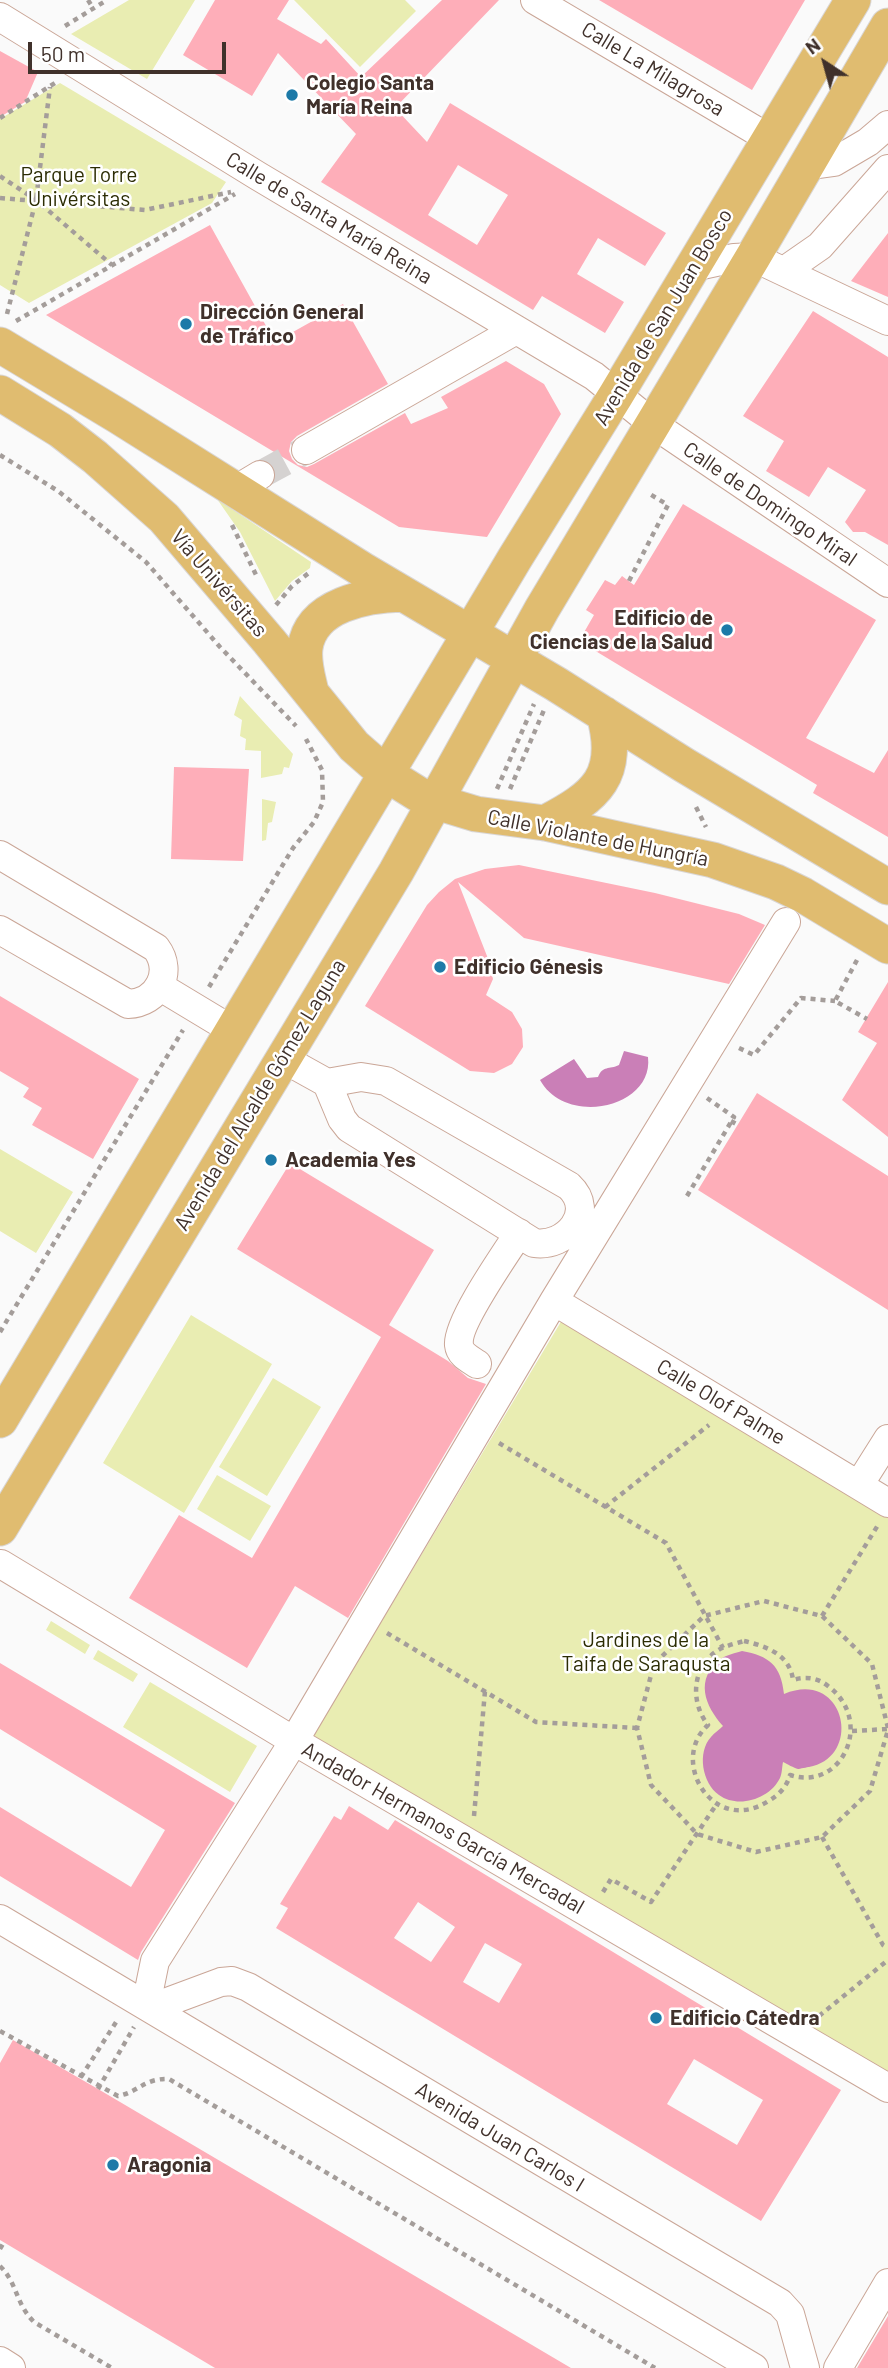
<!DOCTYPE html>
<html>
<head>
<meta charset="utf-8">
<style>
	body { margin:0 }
	#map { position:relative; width:888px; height:2368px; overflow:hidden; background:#fafafa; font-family:Barlow,sans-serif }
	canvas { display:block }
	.north { position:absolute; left:790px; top:28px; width:70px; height:70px; -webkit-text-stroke:5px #fff; paint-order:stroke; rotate:324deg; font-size:19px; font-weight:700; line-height:28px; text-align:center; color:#40312b }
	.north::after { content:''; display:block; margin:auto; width:24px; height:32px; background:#40312b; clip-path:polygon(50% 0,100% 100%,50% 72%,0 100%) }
	.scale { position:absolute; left:28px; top:42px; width:198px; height:32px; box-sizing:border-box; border:4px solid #40312b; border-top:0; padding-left:9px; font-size:21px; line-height:24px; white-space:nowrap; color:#40312b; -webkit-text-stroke:5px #fff; paint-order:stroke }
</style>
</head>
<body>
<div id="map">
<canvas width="888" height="2368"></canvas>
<div class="north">N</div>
<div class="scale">50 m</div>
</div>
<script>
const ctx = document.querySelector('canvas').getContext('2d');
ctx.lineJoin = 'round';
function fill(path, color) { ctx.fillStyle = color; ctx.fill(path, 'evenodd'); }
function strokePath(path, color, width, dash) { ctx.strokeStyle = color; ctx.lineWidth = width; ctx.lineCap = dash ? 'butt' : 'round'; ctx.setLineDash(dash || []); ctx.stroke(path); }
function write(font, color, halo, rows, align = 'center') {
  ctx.font = font + ' Barlow,sans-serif'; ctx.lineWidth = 5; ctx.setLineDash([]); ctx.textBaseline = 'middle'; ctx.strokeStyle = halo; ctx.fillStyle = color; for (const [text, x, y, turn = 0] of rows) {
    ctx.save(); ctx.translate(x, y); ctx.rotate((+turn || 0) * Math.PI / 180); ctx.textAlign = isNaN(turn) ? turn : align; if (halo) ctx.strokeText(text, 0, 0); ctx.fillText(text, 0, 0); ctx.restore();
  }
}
fill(new Path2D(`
	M129 0H195L147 79 71 34Z
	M294 0H405L416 11 360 67Z
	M60 83 226 182 212 203 29 303 0 285V119Z
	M217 499 311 562 310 568 292 581 275 601 240 532Z
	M240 696 293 754 289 768 284 767 282 774 261 778V751L245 750 246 739 240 736 242 720 234 715Z
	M262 799 276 802 272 822 268 823 266 840 262 841Z
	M0 1149 73 1192 36 1253 0 1231Z
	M191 1315 272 1364 184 1513 103 1463Z
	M562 1320 888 1514V2078L313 1736Z
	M273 1378 321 1407 267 1496 219 1467Z
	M217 1475 271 1506 250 1541 197 1509Z
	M51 1621 90 1645 85 1654 46 1630Z
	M98 1650 138 1674 133 1682 93 1659Z
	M150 1682 257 1746 230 1792 123 1727Z`), '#e9edb2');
fill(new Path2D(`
	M624 1051 648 1057C654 1108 566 1127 540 1080L574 1059 587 1078 598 1077C603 1065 609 1070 619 1065Z
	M742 1651C769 1656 781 1665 784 1694 845 1668 864 1757 809 1767 808 1767 799 1769 798 1769 794 1768 787 1764 783 1762 782 1767 782 1774 780 1778 770 1799 738 1809 719 1795 702 1783 697 1752 711 1737 714 1733 720 1729 723 1726 705 1706 694 1679 721 1659 726 1655 736 1653 742 1651Z`), '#ca7fb7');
fill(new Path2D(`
	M215 0H289L277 19 321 44 326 39 361 77 442 0H499L395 108 427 142 450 103 666 233 645 266 598 238 577 274 624 302 605 333 542 296 533 310 321 182 356 134 278 53 252 96 183 55ZM458 165 508 195 477 245 428 215Z
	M599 0H805L752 90Z
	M0 51 38 72 25 102 0 117Z
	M210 225 275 342 343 304 388 384 297 436 291 442 289 451 292 459 298 465 307 467 314 464 405 413 411 424 448 408 441 397 506 361 544 384 561 414 487 537 399 527 46 315Z
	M888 233V297L851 281Z
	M813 311 888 357V545L865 532H853L845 522 866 490 828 467 809 497 766 471 784 441 743 416Z
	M683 504 876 620 806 738 874 773 888 750V837L813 793 817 785 579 641 594 615 586 610 605 580 615 585 622 576 634 585Z
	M174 767 249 769 243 861 171 859Z
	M519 865 655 893 739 914 765 925 729 984 524 938 458 882 487 956 493 979 486 995 512 1012 522 1029 523 1047 512 1064 494 1073 470 1071 365 1006 427 905 439 892 455 879 485 869Z
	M888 982V1137L842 1100 877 1043 858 1032Z
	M0 996 139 1079 93 1159 32 1125 42 1108 23 1097 29 1088 0 1071Z
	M757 1093 888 1176V1310L698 1190Z
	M290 1163 434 1250 389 1325 448 1361 468 1378 486 1384 348 1618 295 1586 247 1668 129 1598 179 1515 252 1558 381 1337 237 1249Z
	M0 1663 235 1803 141 1952 138 1960 0 1876V1807L131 1887 165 1830 0 1729Z
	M349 1806 388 1830 395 1820 841 2090 761 2221 276 1928 288 1908 280 1904 334 1816 341 1820ZM418 1902 455 1927 431 1962 394 1938ZM485 1943 522 1964 499 2003 463 1982ZM694 2059 763 2100 737 2145 667 2104Z
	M13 2040 98 2089 571 2368H215L0 2240V2063Z
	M888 2316V2368H857Z`), '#feaeb9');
strokePath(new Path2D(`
	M260 475 306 450`), '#d5d2d1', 28, [28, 14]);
const minor = new Path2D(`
	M535 0 770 139
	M0 17 258 176 594 376 653 424 888 583
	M805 166 834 162 868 142 888 125
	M693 267 734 258 753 257 888 321
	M784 271 820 246 888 169
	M306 450 516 330
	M235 490 260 475
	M0 855 156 948C174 972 158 1003 128 1004L0 930
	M159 986 232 1030
	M282 1058 327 1083 342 1119 349 1128 534 1243C566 1248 597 1212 569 1186L386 1081 361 1077 327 1083
	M554 1301 888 1503
	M477 1364C470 1359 460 1355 459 1345 456 1324 506 1253 519 1233
	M859 1485 888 1439
	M1 1564 294 1741 888 2088
	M0 1919 754 2368
	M146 2005 155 1961 294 1741 554 1301 786 922
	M151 2008 221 1982 232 1981 248 1987 780 2303 790 2314 805 2368
	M0 2361 11 2368
	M838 2368 888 2283`);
const major = new Path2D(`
	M0 345 118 416 363 570 556 684 684 765 888 887
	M0 393 60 430 95 457 164 518 269 641 354 746 386 774 418 794 433 801 476 814 545 823 713 860 776 882 803 895 888 946
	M311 692C308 678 303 663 305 648 311 604 367 595 403 594
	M545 823C597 796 621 776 604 714
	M0 1420 515 558 616 395 853 0
	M0 1528 396 872 542 609 753 257 888 26`);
strokePath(minor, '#caa697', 30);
strokePath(major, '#d9d6d5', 37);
strokePath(new Path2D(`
	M88 0 93 8
	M65 26 107 0
	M0 118 58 81
	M0 176 36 200 112 265
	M0 198 145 210 231 192
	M7 314 36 200 50 87
	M16 321 235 194
	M0 455 58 491 146 562 220 647 296 726
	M232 525 257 577
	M629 581 668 505 648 493
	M276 605 292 586 310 572
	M497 789 534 704
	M510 789 544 710
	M696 807 706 827
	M857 960 835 1001 867 1019
	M209 987 293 848 314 822 323 802 322 770 306 739
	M739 1048 754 1055 801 998 835 1001
	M731 1121 738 1125
	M687 1196 734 1117 707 1098
	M0 1332 183 1030
	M499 1443 666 1543 723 1648
	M605 1507 709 1425
	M822 1616 878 1525
	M387 1633 536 1722 637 1728
	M744 1641C765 1646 790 1654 793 1680 806 1676 818 1678 828 1686 875 1721 842 1792 790 1775 787 1786 780 1794 770 1800 714 1838 668 1761 708 1725 689 1701 692 1663 722 1648 729 1645 737 1643 744 1641Z
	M888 1728 872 1664 822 1616 764 1601 704 1616 654 1664 637 1728 651 1785 685 1821 697 1834 756 1852 822 1837 870 1791 888 1730
	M852 1731 888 1729
	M474 1816 485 1691
	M822 1837 883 1945 888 1948
	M603 1892 611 1879 651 1902 716 1805
	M819 2016 888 1960
	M0 2031 118 2096C139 2092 144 2078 169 2079L655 2368
	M81 2077 118 2019
	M98 2089 134 2027
	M0 2249 4 2242
	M0 2266C18 2284 15 2303 34 2322L112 2368`), '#a49d9a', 4.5, [5, 5]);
strokePath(minor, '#fff', 28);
strokePath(major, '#e0bc70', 35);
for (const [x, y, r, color] of [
	[292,95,7,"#1d7aa8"],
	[186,324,7,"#1d7aa8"],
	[727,630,7,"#1d7aa8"],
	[440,967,7,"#1d7aa8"],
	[271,1160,7,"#1d7aa8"],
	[656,2018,7,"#1d7aa8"],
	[113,2165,7,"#1d7aa8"]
]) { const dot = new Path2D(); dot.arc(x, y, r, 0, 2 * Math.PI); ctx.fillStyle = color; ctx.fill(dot); strokePath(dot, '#fff', 2.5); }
write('21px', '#40312b', '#fff', [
	["Calle La Milagrosa",653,69,31],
	["Calle de Santa María Reina",329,218,31],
	["Avenida de San Juan Bosco",663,317,-59],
	["Calle de Domingo Miral",770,504,34],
	["Vía Univérsitas",219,583,49],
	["Calle Violante de Hungría",598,838,11],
	["Avenida del Alcalde Gómez Laguna",260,1095,-59],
	["Calle Olof Palme",721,1402,31],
	["Andador Hermanos García Mercadal",443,1828,30],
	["Avenida Juan Carlos I",500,2137,31]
]);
write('bold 21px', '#40312b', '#fff', [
	["Colegio Santa",306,83],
	["María Reina",306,107],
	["Dirección General",200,312],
	["de Tráfico",200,336],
	["Edificio de",713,618,"right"],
	["Ciencias de la Salud",713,642,"right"],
	["Edificio Génesis",454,967],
	["Academia Yes",285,1160],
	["Edificio Cátedra",670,2018],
	["Aragonia",127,2165]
], 'left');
write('21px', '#2c2d04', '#fff', [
	["Parque Torre",79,175],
	["Univérsitas",79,199],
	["Jardines de la",646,1640],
	["Taifa de Saraqusta",646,1664]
]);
</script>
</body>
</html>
